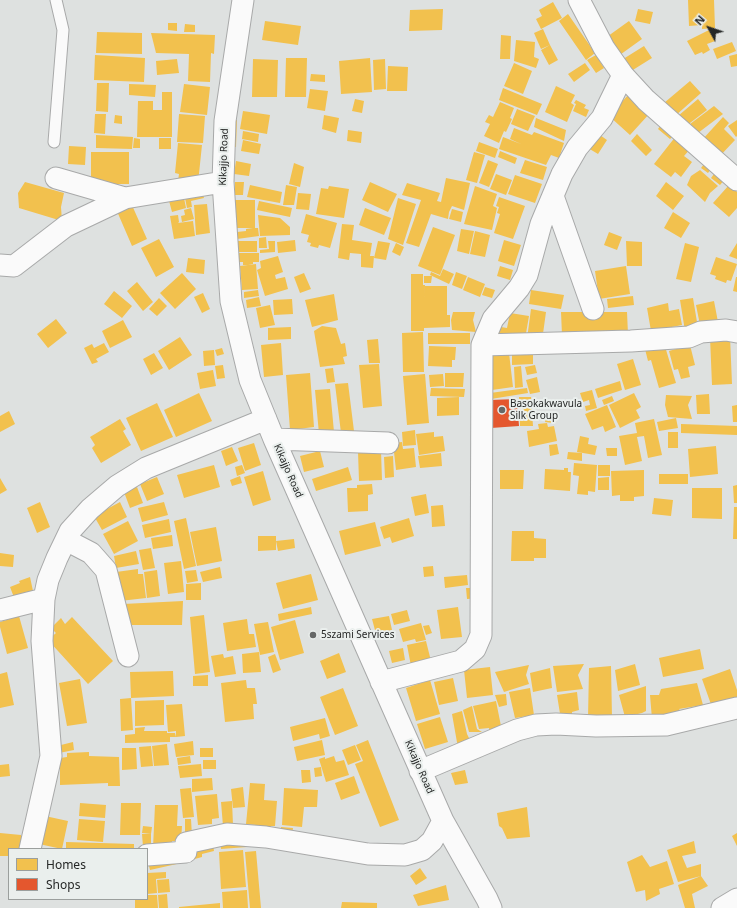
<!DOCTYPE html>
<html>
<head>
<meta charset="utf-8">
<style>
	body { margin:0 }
	#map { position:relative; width:737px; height:908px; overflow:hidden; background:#dee1e0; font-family:"Noto Sans",sans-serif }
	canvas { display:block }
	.legend { position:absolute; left:8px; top:848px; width:140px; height:52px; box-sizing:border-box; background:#eaefed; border:1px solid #9b9f9d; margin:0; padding:5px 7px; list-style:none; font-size:12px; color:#252726 }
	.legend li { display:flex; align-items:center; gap:8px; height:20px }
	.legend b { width:20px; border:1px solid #9b9f9d }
	.north { position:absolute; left:689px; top:8px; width:40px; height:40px; -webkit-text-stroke:3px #eaefed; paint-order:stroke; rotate:310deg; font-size:11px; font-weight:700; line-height:16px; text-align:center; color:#252726 }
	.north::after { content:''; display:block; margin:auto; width:14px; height:18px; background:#252726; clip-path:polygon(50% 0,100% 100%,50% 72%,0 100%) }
</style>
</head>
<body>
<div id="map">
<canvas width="737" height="908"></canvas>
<ul class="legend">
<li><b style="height:11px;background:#f2c14e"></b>Homes</li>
<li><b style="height:11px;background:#e4572e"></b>Shops</li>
</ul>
<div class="north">N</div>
</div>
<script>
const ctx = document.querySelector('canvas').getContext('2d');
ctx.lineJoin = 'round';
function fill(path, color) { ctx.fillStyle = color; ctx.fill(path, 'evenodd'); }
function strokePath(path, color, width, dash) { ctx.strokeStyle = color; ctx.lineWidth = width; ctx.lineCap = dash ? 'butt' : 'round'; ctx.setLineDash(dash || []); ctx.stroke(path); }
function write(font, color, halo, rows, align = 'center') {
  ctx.font = font + ' "Noto Sans",sans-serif'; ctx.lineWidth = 4; ctx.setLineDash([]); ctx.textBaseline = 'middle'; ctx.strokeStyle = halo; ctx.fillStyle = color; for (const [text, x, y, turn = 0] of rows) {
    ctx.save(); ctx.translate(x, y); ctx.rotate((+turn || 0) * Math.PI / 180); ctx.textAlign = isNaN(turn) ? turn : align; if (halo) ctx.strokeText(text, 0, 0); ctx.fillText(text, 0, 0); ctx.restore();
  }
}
fill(new Path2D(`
	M688 0H714L715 28 702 29V25L689 26Z
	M553 2 562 18 541 29 536 19 542 16 539 10Z
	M443 9 442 30 409 31 410 10Z
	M638 9 653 12 650 24 635 21Z
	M568 14 595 53 586 60 559 21Z
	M265 21 301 26 298 45 262 40Z
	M629 21 642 39 617 57 604 39Z
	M168 23H177V31L168 30Z
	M185 24 195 25V32H184Z
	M543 29 550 45 541 49 534 33Z
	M709 30 715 41 707 44 710 50 703 54 702 52 695 55 687 41Z
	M97 32 142 33V54L96 53Z
	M151 33 215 35 214 54 211 53 210 82 188 81 189 54 156 53Z
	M501 35 511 36 510 59H500Z
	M516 40 535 42 534 57 539 59 536 68 514 61Z
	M732 42 736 51 717 59 713 49Z
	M550 45 558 60 549 65 541 50Z
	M644 46 652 58 628 73 620 61Z
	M737 54V66L731 67 729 56Z
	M95 55 145 58 144 82 94 80Z
	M596 55 604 68 596 73 587 60Z
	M286 58H307L306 97H285Z
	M370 58 372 92 341 94 339 61Z
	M177 59 179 73 157 75 156 61Z
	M253 59 278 60 277 97H252Z
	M385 59 386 89 374 90 373 60Z
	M514 63 532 71 523 94 504 86Z
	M585 63 590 70 574 82 568 74Z
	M388 66 408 67 407 91H387Z
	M311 74 325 75V82L310 81Z
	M690 81 701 93 675 116 664 103Z
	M97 83H109L108 112 96 111Z
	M129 84 156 85 155 97 129 95Z
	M184 84 210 87 207 115 180 112Z
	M556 86 575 95 571 103 574 105 567 122 545 112Z
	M503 88 542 104 537 115 499 100Z
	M310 89 328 91 325 111 307 108Z
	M162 92H172V137H137L138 101H153V110H162Z
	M629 94 650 113 630 135 609 116Z
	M355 99 364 101 362 113 352 111Z
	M698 99 707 110 686 126 678 116Z
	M576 100 586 105 584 108 589 110 586 117 573 111 576 104 574 103Z
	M500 102 514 108 510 118 512 119 506 132 504 131 499 143 484 136 490 124 485 122 489 115 493 117Z
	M714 106 723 114 698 133 690 124Z
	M517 109 535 116 528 131 511 124Z
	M243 111 270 115 267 134 240 129Z
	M95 114H106L105 134 94 133Z
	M179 114 205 116 203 143 177 142Z
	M115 115 122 116V124L114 123Z
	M324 115 339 118 336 133 322 129Z
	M723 117 729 123 724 129 735 140 719 157 702 140Z
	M536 118 566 130 564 141 534 127Z
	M229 120H237L236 147H228Z
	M737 120V136L736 137 728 126Z
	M663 122 676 133 670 139 658 129Z
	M514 128 532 135 534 132 564 143 559 158 551 155 546 165 499 149 503 137 521 144 510 139Z
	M348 130 362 132 361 143 347 141Z
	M243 131 259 134 258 142 242 139Z
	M597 133 607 140 598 154 588 148Z
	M637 134 652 150 646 156 631 141Z
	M96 135 133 137 132 149 96 148Z
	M676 136 691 148 684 156 692 162 681 177 675 172 671 177 654 164Z
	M134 138 140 139V148H133Z
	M159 138H171V149H159Z
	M243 140 261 144 259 154 241 151Z
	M479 142 498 149 495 158 476 151Z
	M178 143 202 145 198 183 178 181 179 174 175 173Z
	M69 146 86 147 85 165 68 164Z
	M500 151 517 158 515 164 498 157Z
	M91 152H129V184H91Z
	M474 152 485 155 477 183 466 180Z
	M488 160 498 164 489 187 479 183Z
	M525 160 547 167 543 180 520 173Z
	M707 160 714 165 708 173 701 168Z
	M236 161 251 164 249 176 234 174Z
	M294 163 304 167 300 187 289 184Z
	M700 170 718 186 710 193 705 202 687 185 691 176Z
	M717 170 726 178 720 185 711 178Z
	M496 174 512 180 506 195 490 189Z
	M515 175 542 184 535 203 508 194Z
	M446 178 470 183 464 210 452 206 449 212 448 219 431 214 419 247 406 243 421 200 402 195 407 183 440 193 437 201 441 202Z
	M25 182 64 193 61 207 62 221 19 208 18 193Z
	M235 182H244L243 195H235Z
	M370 182 397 194 388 212 362 200Z
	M666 182 684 196 673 210 656 196Z
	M250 185 282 192 280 203 247 197Z
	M286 185 297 187 294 205H283Z
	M729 185 737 192V208L729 217 713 203Z
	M329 186 349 189 344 218 316 214 321 188 328 189Z
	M475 186 497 194 493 206 497 208 492 230 464 224Z
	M201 188 204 198 191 201 192 207 187 208 184 193Z
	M183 193 186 208 172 212 168 197Z
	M298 193 311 194 309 210 296 209Z
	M499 197 525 206 513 239 494 233 500 214 497 213 499 207 496 206Z
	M398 198 416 204 403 245 388 239Z
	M234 200H255V228H258L259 236 237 239V232L246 231V229L253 228H234Z
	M259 201 292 208 290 217 257 210Z
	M131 203 147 239 132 246 116 209Z
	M207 204 210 233 196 235 194 205Z
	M191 208 194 219 182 222 181 216 185 215 184 210Z
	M365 208 391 218 384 235 359 225Z
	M452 209 463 212 461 222 449 219Z
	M673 212 690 223 681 238 664 228Z
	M306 214 337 223 330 248 319 245 318 248 310 246 311 243 307 242 309 235 301 233Z
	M178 215 179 222 178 223 193 221 195 236 174 239 170 216Z
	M258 215 280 218 290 227V235L260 236Z
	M342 224 354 225 352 240 372 243 370 256H374L373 268 361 267V254L350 253 349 260 338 258Z
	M433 227 455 235 440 275 418 266Z
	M461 229 474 231 469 254 457 251Z
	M475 231 490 235 485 257 470 254Z
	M609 232 622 237 617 250 604 245Z
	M266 237 267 248H259V238Z
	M159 239 174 267 156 277 141 248Z
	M295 240 296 251 278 253 277 242Z
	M504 240 521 245 514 266 498 261Z
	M237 241H257V252H237Z
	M268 241H275V252L260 253V250L269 249Z
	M378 241 390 243 386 260 374 258Z
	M626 241 642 242V266H627Z
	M396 243 404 247 400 256 392 252Z
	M685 243 699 247 691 282 676 279Z
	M737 243V259L729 256Z
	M238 253H259V262H253V265H243V262H239Z
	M278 256 283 272 275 275 276 279 285 277 288 289 265 296 257 270 261 268 260 261Z
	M716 257 737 264 731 281 727 280 726 283 715 279 716 276 710 274Z
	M188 258 205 260 204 274 186 272Z
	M256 264 258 289 242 290 240 266Z
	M500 266 513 270 510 280 497 276Z
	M626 266 630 294 599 299 595 271Z
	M443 269 454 274 449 284 430 275 431 272 440 276Z
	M456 272 467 276 462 289 452 285Z
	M182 273 196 289 175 309 160 293Z
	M304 273 311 289 300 293 294 277Z
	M411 274H423V285H425L424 318 425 286H447V315H450V327L424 328V331H411Z
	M424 276H432L431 283H424Z
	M468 277 485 284 480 297 463 290Z
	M736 277H737V292L733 291Z
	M137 282 153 302 143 311 127 291Z
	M485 287 495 290 492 298 482 295Z
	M258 290 259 296 244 298V292Z
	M531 290 564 295 561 309 529 304Z
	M114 291 132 306 122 318 104 304Z
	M203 293 210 309 202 313 194 297Z
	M334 294 338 320 312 327 305 300Z
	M633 296 634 305 608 308 607 299Z
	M259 297 261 306 247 308 246 300Z
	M159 298 167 306 157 316 149 309Z
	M693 298 698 328 685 331 680 300Z
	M292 299 293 314 274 315 273 300Z
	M714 301 718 322 700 325 696 305Z
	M668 303 669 311 679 309 682 325 651 331 647 308Z
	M270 305 275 325 260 328 256 308Z
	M531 309 546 312 542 341 527 339Z
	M453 312H475L473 320 476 332 452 330 451 320Z
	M561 312H627L628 334 562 335Z
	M510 313 529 316 525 339 492 341 495 326 507 328Z
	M56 319 67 333 48 348 37 334Z
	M123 320 132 337 110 348 102 331Z
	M322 326 336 328 341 344 345 343 347 356 343 357 345 364 320 367 314 331Z
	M291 327V339L268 340V328Z
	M423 332 424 372H403L402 333Z
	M428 333H470V344H428Z
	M730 336 732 384 712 385 710 337Z
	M180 337 192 355 169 370 158 351Z
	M378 339 380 363H369L367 340Z
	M104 343 109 352 96 359 98 362 92 364 84 348 92 344 94 348Z
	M281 343 283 375 264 377 261 345Z
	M664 343 676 383 659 388 651 360 648 361 645 349Z
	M690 345 695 365 688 367 690 377 681 379 678 369 674 370 669 351Z
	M429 346 456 347 455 360H452V367L428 366Z
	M222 348 224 354 217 356 215 350Z
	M214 350 215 365 204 366 203 351Z
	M512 352H533V364L512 365Z
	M154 353 163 368 151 375 143 359Z
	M509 353 513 387 492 390 488 355Z
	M633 359 641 385 625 390 617 364Z
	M379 364 382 406 363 408 359 365Z
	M223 365 225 378 217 379 215 366Z
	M535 365 537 373 527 375 525 367Z
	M521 366 523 387 515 388 514 367Z
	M333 368 335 382 327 383 325 369Z
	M213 370 216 386 200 389 197 373Z
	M310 373 314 427 290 430 286 375Z
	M445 373H464L463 387H445Z
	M425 374 429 423 407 425 403 376Z
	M443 374 444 386 430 387 429 375Z
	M537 377 540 392 530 394 526 380Z
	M620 381 622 390 598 398 595 389Z
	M348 383 354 431 341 433 335 384Z
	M431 388 465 389 464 397 430 396Z
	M527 388 528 393 491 399 490 393Z
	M330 389 334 432 319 434 315 390Z
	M592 390 597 408 586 411 585 406 590 405 589 400 583 402 580 393Z
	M199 393 212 421 176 437 164 410Z
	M634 393 641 407 636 410 640 418 620 428 609 405Z
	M709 394 710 414H697L696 395Z
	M666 395 692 396 688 405 692 419 668 417 665 405Z
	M612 396 614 401 604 405 602 400Z
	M459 397V415L437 416V398Z
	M519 397H531L533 426H520Z
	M157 403 173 437 141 451 126 418Z
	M607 405 616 427 605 432 603 426 592 430 585 414Z
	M737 405V422H733L732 406Z
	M9 411 15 424 0 432V416Z
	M547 412 555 414 553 423 545 422Z
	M676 418 678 428 659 431 657 422Z
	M120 419 126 429 123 431 131 445 101 463 92 448 95 445 90 437Z
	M654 419 662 455 648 458 644 436 637 437 642 461 625 465 619 436 637 433 635 423Z
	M547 423 548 427 554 426 557 441 529 447 527 431 539 429 538 424Z
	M681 424 737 426V435L681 433Z
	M415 430 416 445 403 446 402 432Z
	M434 432V437L443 436 445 451 419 455 416 434Z
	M668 432H678V448H668Z
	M580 436 589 438 588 444 597 446 595 455 577 452Z
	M402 442 403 449 414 448 416 467 396 470 393 443Z
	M254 443 261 465 245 471 238 448Z
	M557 444 559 454 550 456 549 445Z
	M716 446 718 474 690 477 688 449Z
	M232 447 238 461 226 466 221 451Z
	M606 448H617V456H607Z
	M320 451 324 467 304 472 300 456Z
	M381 451 382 480 359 481 358 452Z
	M568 452 582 453V461L567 459Z
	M441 453 442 466 420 468 418 456Z
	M393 456 394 477 385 478 384 457Z
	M574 463 597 465 595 492 588 491V495L577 494 579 476 573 475Z
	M214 465 220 487 184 498 177 475Z
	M242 465 245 473 237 476 235 467Z
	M598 465H610V476H598Z
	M348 467 352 480 316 491 312 479Z
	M564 468H568V472H571L570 491 544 489 545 469 564 470Z
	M500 470H524L523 489H500Z
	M644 470V496L634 497V501H620V495L612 496 611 471Z
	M263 471 271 500 253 506 244 477Z
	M659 474H688V484H659Z
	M240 476 242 483 232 486 230 480Z
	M157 477 164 494 147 501 140 484Z
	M609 477V490H598V478Z
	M0 478 7 490 0 494Z
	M372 484 373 494 368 495V511L348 512 347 488H357V485Z
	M737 485V503H734L733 486Z
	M137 487 143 503 130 508 124 492Z
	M692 488H722V519L692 518Z
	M426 494 429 513 415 516 411 497Z
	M654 498 673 500 671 516 652 514Z
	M40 502 50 527 37 533 27 508Z
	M120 502 127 517 102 530 94 516Z
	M164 502 168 515 142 522 138 508Z
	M443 505 445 526 432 527 431 506Z
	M734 507H737V539H733Z
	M186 518 196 566 184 569 174 521Z
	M409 518 414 536 392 543 390 537 384 539 380 527Z
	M169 519 171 532 145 538 142 525Z
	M128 521 138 541 114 554 103 534Z
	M375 522 381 546 345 555 339 531Z
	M216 527 222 561 197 566 190 532Z
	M512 531H534V538L546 539V558H534V561H511Z
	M172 535 173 546 153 549 151 538Z
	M258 536H276V550L258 551Z
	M294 539 295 548 278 551 276 541Z
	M151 548 155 568 143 570 139 550Z
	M136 551 139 564 116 568 114 556Z
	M0 553 14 555 13 567 0 566Z
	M181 561 184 592 168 594 164 563Z
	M433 566 434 576 424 577 423 567Z
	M220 567 222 578 203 582 200 572Z
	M138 569V574H143L146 598 120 601 116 572Z
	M157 570 160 596 147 598 144 572Z
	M196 570 198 581 187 583 185 571Z
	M311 574 318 600 283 609 276 583Z
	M467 575 468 585 445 588 444 577Z
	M30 577 33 591 15 600 10 587 20 583 19 581Z
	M201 583V600H186V584Z
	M466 588H478L479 598 467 599Z
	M183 601 182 625H126L123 604Z
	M311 607 312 614 279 621 278 614Z
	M458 607 462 637 441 639 437 610Z
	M407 610 410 621 394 625 391 614Z
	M204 615 210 672 195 674 190 617Z
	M19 616 28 648 7 654 0 627V622Z
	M389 616 392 630 376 634 372 619Z
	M72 617 113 661 88 684 48 640 56 633 51 628 61 618 65 624Z
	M247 619 249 634H254L256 647 227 651 223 623Z
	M295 620 304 653 280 660 271 627Z
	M268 622 274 652 260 655 254 624Z
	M421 623 426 640 416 642 415 639 403 642 399 629Z
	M429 625 432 633 426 635 423 626Z
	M426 641 431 661 411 666 407 645Z
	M403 648 405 660 392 663 389 651Z
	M700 649 704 669 663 677 659 658Z
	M259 652 261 672 243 673 242 654Z
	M339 653 346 672 327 679 320 661Z
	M223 654 224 658 233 656 236 674 215 677 211 656Z
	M275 654 281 670 273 673 268 657Z
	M584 664 578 675 583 689 557 692 553 666Z
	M635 664 640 685 618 691 615 670Z
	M529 665 526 675 529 684 504 692 495 672Z
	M611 666 612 718H588L589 668Z
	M490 667 493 695 467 698 464 670Z
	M550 668 552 688 533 692 530 673Z
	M730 669 737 690V701L713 710 702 679Z
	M173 671 174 696 131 698 130 672Z
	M7 672 14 705 0 708V674Z
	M208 675V686H193V676Z
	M453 678 458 701 439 705 434 682Z
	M80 679 87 723 67 726 59 683Z
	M246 680 247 688H255L257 704H253L254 719 225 722 221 683Z
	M430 680 440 714 416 721 406 688Z
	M697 683 703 705 679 709 687 718 652 719 650 695H659L661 689Z
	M646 686V711L642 713 625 717 619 695Z
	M343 688 358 726 335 735 320 697Z
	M530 688 534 715 515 718 509 692Z
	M577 692 579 710 572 712V718L561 720 557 695Z
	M506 694 507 705 499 707 495 695Z
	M131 698 133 730 121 731 120 699Z
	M164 700V725L135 726V701Z
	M496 701 501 726 490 732 489 728 479 729 473 706Z
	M182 704 185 736 176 737V731L168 732 166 705Z
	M472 706 477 729 482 732H469L463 710Z
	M462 711 467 734 473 746 458 748 452 714Z
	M440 717 448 742 425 749 417 724Z
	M325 718 330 736 320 739 319 734 293 741 290 727Z
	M145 727 144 731H167V733H175L176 737H170V742L125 743V735L135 734V728Z
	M322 740 325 755 297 761 294 747Z
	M368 740 399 820 380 827 355 764 363 761 356 745Z
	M193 741 194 755 176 757 174 744Z
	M73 742 74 750 59 753 57 746Z
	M167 744 169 765 154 766 152 746Z
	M355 745 361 760 348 765 342 750Z
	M151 746 153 766 141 767 139 747Z
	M122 748H136L137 769 122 770Z
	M200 748H213V757H200Z
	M89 752V756L119 757 120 786H108V766V783L60 785V758L67 757V753Z
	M190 756 191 763 178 765 177 758Z
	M334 756 336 762 344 760 349 775 326 782 319 759 325 757V759Z
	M203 760H216V769H203Z
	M9 764 10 776 0 777V765Z
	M201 764 202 776 180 778 178 766Z
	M321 767 322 776 315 777 314 768Z
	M301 770H310L311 782 302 783Z
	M465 770 468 783 455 785 451 773Z
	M354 776 360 793 341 800 335 783Z
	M212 778 213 790 192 792V779Z
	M250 783 265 784 264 800 277 801 275 826H271V829L256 828V825L246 824Z
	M243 787 245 807 233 808 231 789Z
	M191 788 194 817 183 818 180 789Z
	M284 788 318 790 317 807H304L302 827 282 825Z
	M217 794 219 818 212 819V824L198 825 195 796Z
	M232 801 233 825 223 826 221 802Z
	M80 803 106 805 105 818 79 816Z
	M121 803H141L140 835H120Z
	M155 805H178L177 826H182L181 841H172V849L153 848Z
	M527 807 530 837 507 839 502 828 499 826 497 813Z
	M45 816 68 821 62 849 39 844Z
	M79 819 105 821 103 842 77 840Z
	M185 819H191L192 836H185Z
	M143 826 152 827 151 834 142 833Z
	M281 827 293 828 292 837 281 832Z
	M0 833 21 835V849H9V856H0Z
	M737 833V846L732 836Z
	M142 834H151V846L143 847Z
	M247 838V847L221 849 220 839Z
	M212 839 214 851 202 854V857L191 860 188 845Z
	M694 841 696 853 682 856 687 868 701 864V876L708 886 692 894 695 908H685L678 885 701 876 678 882 667 850Z
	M66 842 134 844V849H66Z
	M243 850 246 887 221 889 219 852Z
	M256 851 261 908H250L245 852Z
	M642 855 650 867 667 861 674 884 659 889 660 894 646 901 645 890 636 892 627 862Z
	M190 861 150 870 148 862Z
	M420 868 427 878 416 885 410 876Z
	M166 872V878L156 879 157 893 147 894V873Z
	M169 879 170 892 158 893 157 880Z
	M446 885 449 900 418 906 413 895Z
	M247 890 248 908H223L222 892Z
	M167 894 168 908H159L158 895Z
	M147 895H157L158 908H135V899H147Z
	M342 902 377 903V908H341Z
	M220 903V908H179V907Z`), '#f2c14e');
fill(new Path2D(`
	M517 399 519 426 491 428 490 400Z`), '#e4572e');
const lane = new Path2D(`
	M54 142 63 30 56 0`);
const street = new Path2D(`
	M243 0 225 121 223 182 231 301 250 380 274 439 443 821 487 899 491 908
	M579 0 604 48 623 75 646 100 737 180
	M56 178 125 198
	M553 196 593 309
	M0 265 14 266 66 226 125 198 223 182
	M482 345 631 341 689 337 701 332 726 330 737 332
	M274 439 388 443
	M66 540 91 553 106 570 128 656
	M0 610 44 599
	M381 682 461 661 475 649 481 635 482 345 493 319 519 288 527 275 541 224 562 174 577 148 602 118 623 75
	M420 771 517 730 536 725 556 724 596 726 666 725 737 708
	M30 849 51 756 42 641 44 599 48 580 57 558 70 531 90 509 117 486 146 468 266 419
	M147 855 186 852V843L227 834 266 837 368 854 405 855 422 850 432 841 443 821
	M722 908 737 899`);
strokePath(lane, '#a8a9a9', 13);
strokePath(street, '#a8a9a9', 23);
strokePath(lane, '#fafafa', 11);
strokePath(street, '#fafafa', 21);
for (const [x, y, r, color] of [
	[502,410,4,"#666867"],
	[313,635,4,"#666867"]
]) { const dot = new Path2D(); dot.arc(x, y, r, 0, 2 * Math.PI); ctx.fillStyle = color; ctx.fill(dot); strokePath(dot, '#eaefed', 1.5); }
write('10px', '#252726', '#eaefed', [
	["Kikajjo Road",224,157,-88],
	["Kikajjo Road",288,471,66],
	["Kikajjo Road",419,767,66]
]);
write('10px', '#252726', '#eaefed', [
	["Basokakwavula",510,404],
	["Silk Group",510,416],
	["5szami Services",321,635]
], 'left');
</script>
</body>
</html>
